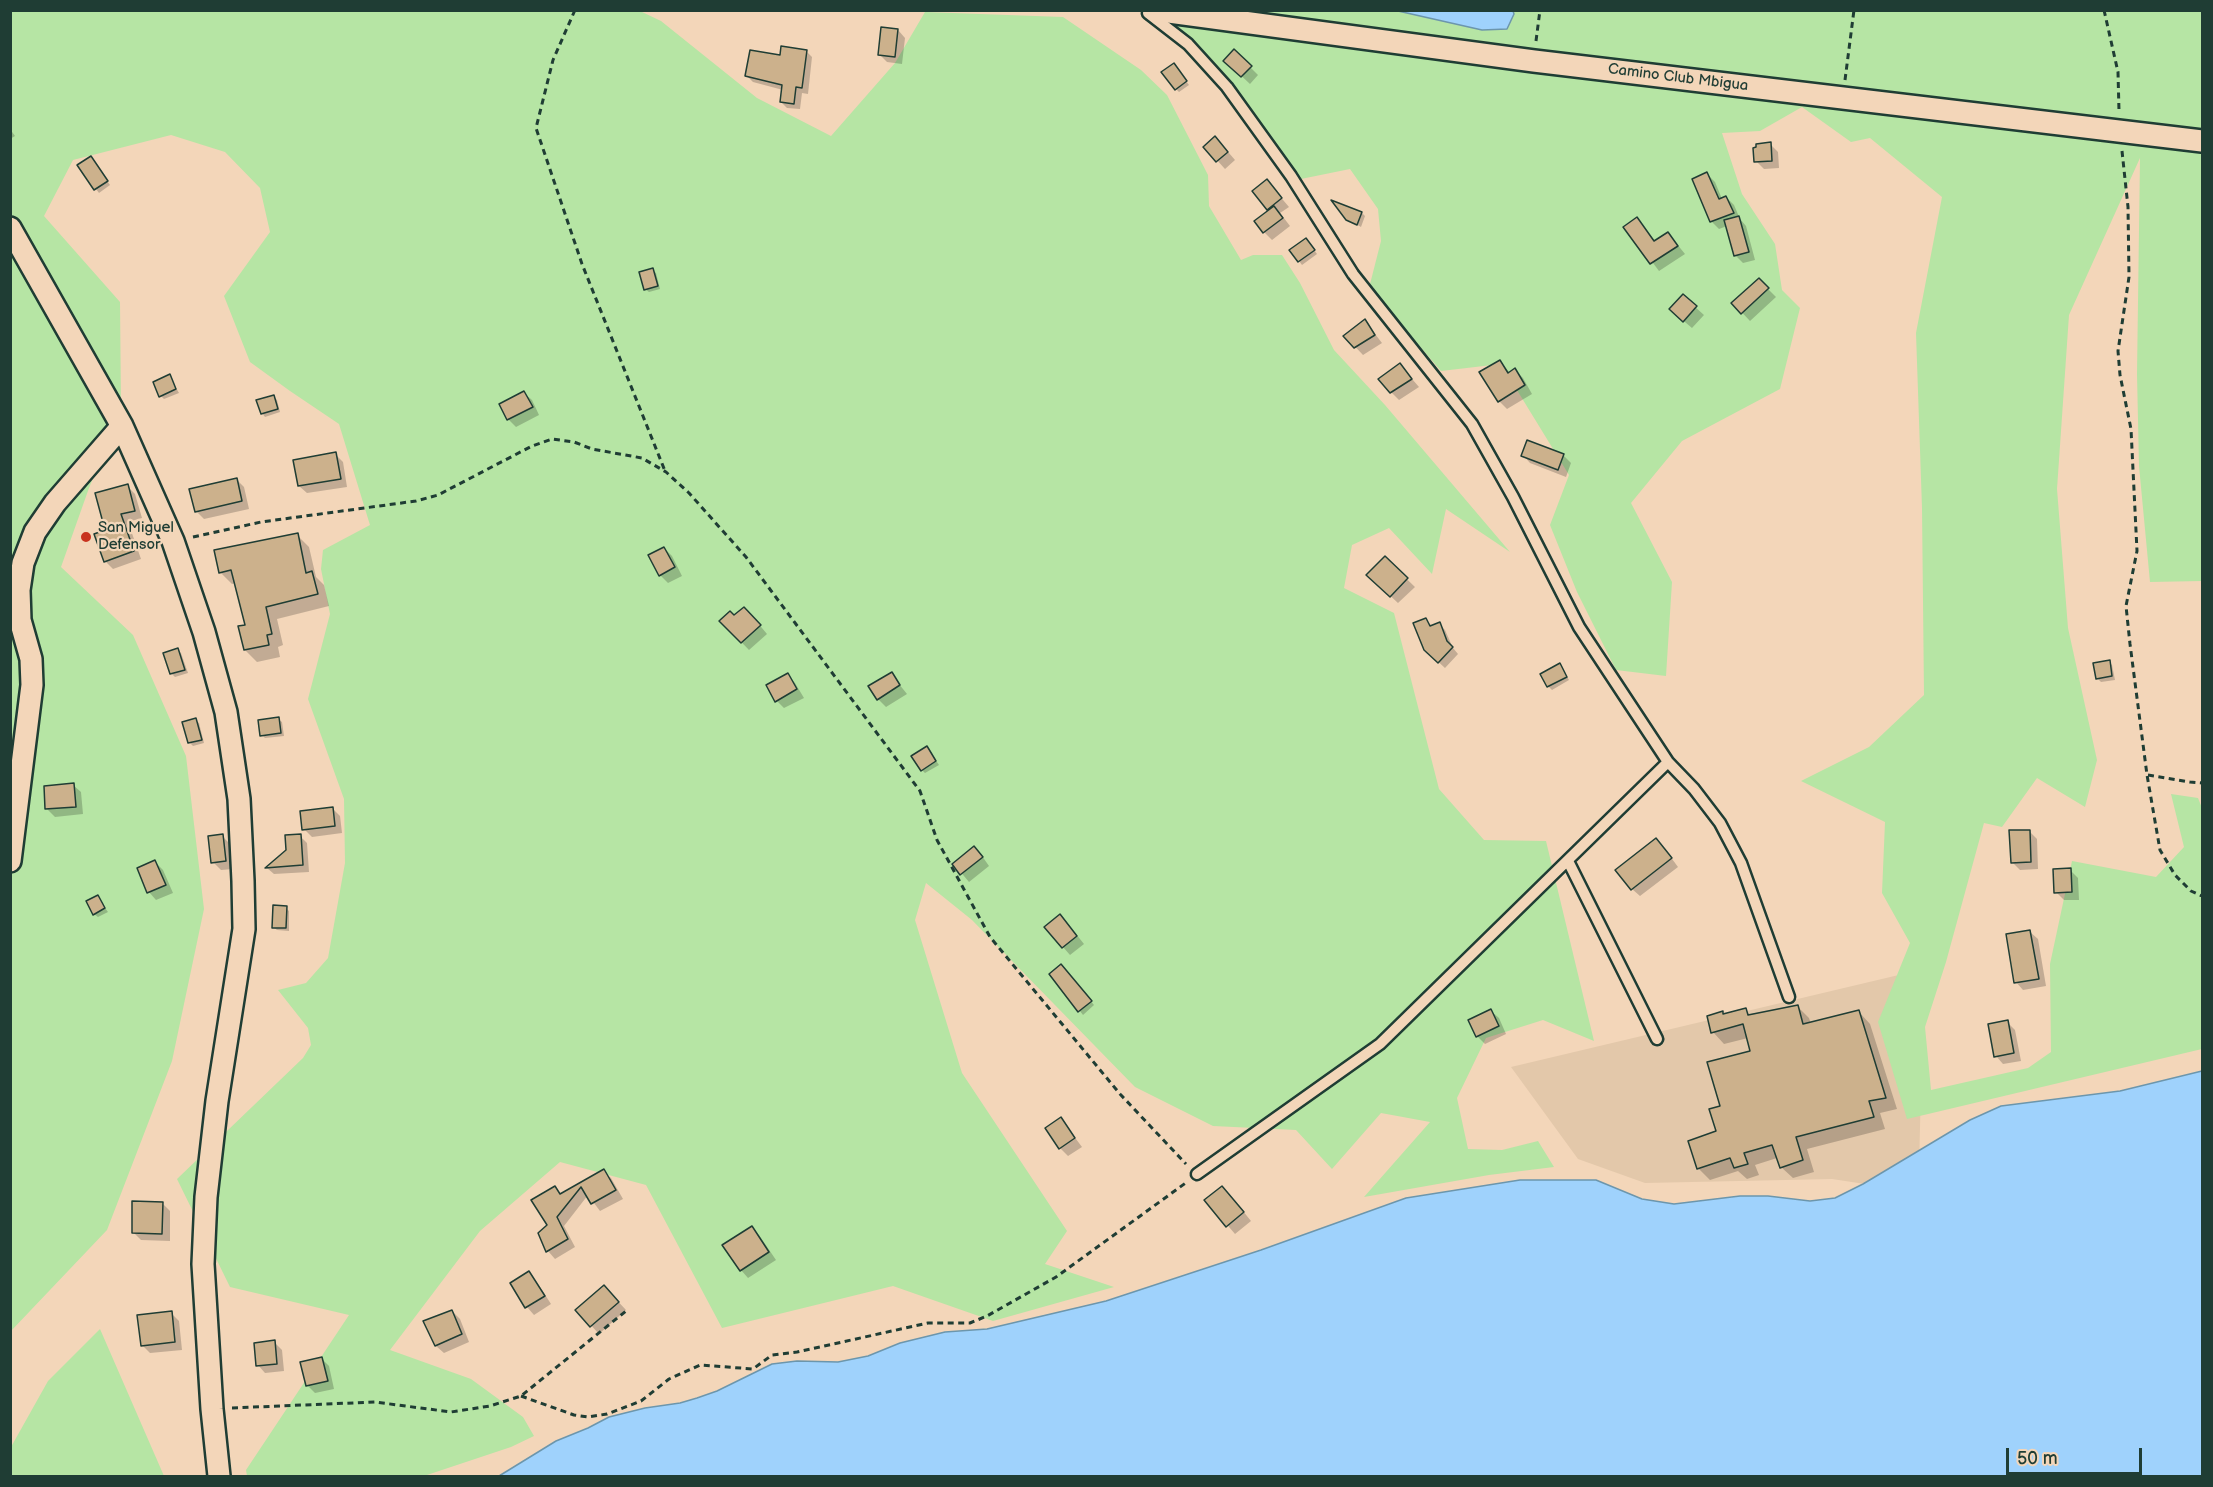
<!DOCTYPE html>
<html>
<head>
<meta charset="utf-8">
<style>
	body { margin:0 }
	#map { position:relative; width:2213px; height:1487px; overflow:hidden; background:#f3d6b9; font-family:"Balsamiq Sans",sans-serif }
	canvas { display:block }
	.frame { position:absolute; inset:0; border:12px solid #1f3d34; pointer-events:none }
	.scale { position:absolute; left:2006px; top:1448px; width:136px; height:27px; box-sizing:border-box; border:3px solid #1f3d34; border-top:0; padding-left:8px; font-size:18px; line-height:21px; white-space:nowrap; color:#1f3d34; -webkit-text-stroke:4px #f3d6b9; paint-order:stroke }
</style>
</head>
<body>
<div id="map">
<canvas width="2213" height="1487"></canvas>
<div class="frame"></div>
<div class="scale">50 m</div>
</div>
<script>
const ctx = document.querySelector('canvas').getContext('2d');
ctx.lineJoin = 'round';
function fill(path, color) { ctx.fillStyle = color; ctx.fill(path, 'evenodd'); }
function strokePath(path, color, width, dash) { ctx.strokeStyle = color; ctx.lineWidth = width; ctx.lineCap = dash ? 'butt' : 'round'; ctx.setLineDash(dash || []); ctx.stroke(path); }
function write(font, color, halo, rows, align = 'center') {
  ctx.font = font + ' "Balsamiq Sans",sans-serif'; ctx.lineWidth = 4.5; ctx.setLineDash([]); ctx.textBaseline = 'middle'; ctx.strokeStyle = halo; ctx.fillStyle = color; for (const [text, x, y, turn = 0] of rows) {
    ctx.save(); ctx.translate(x, y); ctx.rotate((+turn || 0) * Math.PI / 180); ctx.textAlign = isNaN(turn) ? turn : align; if (halo) ctx.strokeText(text, 0, 0); ctx.fillText(text, 0, 0); ctx.restore();
  }
}
fill(new Path2D(`
	M1924 969 1919 1167 1865 1184 1832 1179 1645 1183 1578 1159 1511 1067Z`), '#e3c8aa');
fill(new Path2D(`
	M11 11H640L661 21 757 98 831 136 895 63 925 12 1063 17 1141 70 1167 95 1208 175 1209 206 1241 260 1253 255H1282L1300 283 1334 350 1385 405 1510 552 1446 509 1432 574 1389 528 1352 545 1344 588 1394 613 1439 789 1484 840 1546 841 1594 1041 1543 1020 1486 1038 1457 1098 1468 1149 1502 1150 1538 1141 1554 1167 1489 1175 1364 1197 1430 1122 1381 1113 1332 1169 1296 1130 1213 1126 1135 1087 972 920 926 883 915 920 962 1073 1067 1231 1045 1264 1114 1287 993 1321 893 1286 722 1328 646 1185 560 1162 480 1231 390 1350 471 1379 523 1417 534 1436 511 1447 424 1476H247L246 1470 349 1315 230 1287 177 1179 303 1058 311 1045 308 1028 278 990 306 983 328 958 345 863 344 799 308 699 330 614 321 569 323 550 370 525 339 424 290 391 250 362 224 296 270 232 260 188 225 152 171 135 73 160 44 216 120 302 121 410 89 488 61 567 133 635 186 756 204 909 172 1061 107 1230 11 1331Z
	M1155 11H2202V581L2150 582 2139 466 2137 374 2140 158 2069 315 2057 489 2068 628 2097 760 2085 807 2037 778 2002 827 1984 823 1946 962 1925 1027 1931 1090 2028 1068 2051 1052 2050 964 2072 861 2156 877 2184 847 2171 794 2198 798 2202 808V1049L1907 1119 1878 1022 1910 943 1882 893 1885 822 1801 781 1869 747 1924 695 1922 508 1916 333 1942 197 1870 138 1851 142 1802 107 1760 131 1722 133 1742 194 1775 244 1782 290 1800 308 1780 389 1682 441 1631 503 1672 582 1666 676 1616 670 1577 592 1550 525 1569 475 1501 364 1441 371 1369 288 1381 241 1378 209 1350 169 1296 180 1226 85Z
	M100 1329 164 1476H11V1447L48 1381Z`), '#b6e5a4');
const water = new Path2D(`
	M1513 11 1514 14 1507 29 1482 30 1398 11Z
	M2202 1071V1476H499L556 1441 588 1428 609 1417 645 1408 680 1403 697 1398 717 1391 772 1364 797 1361 838 1362 868 1356 900 1343 945 1332 987 1329 1106 1301 1261 1250 1406 1198 1520 1180H1596L1642 1199 1674 1204 1740 1196H1768L1810 1201 1835 1198 1863 1184 1970 1120 2001 1106 2120 1091Z`);
fill(water, '#9fd2fc');
strokePath(water, '#6c96ac', 1.5);
fill(new Path2D(`
	M898 30 905 38 902 64 887 62 879 54Z
	M806 51 812 57 808 94 802 93 800 109 787 108 781 102 783 90 753 82 747 76 781 57Z
	M1250 67 1258 75 1250 84 1233 68Z
	M1177 69 1189 85 1179 92 1176 89Z
	M10 129 15 136 10 139Z
	M1770 144 1778 152 1779 168 1764 169 1756 161Z
	M1223 146 1235 160 1225 169 1205 147Z
	M91 158 110 185 99 193 79 166Z
	M1707 174 1715 182 1722 199 1726 197 1734 205 1740 219 1746 226 1755 260 1743 263 1735 255 1727 226 1719 229 1711 221Z
	M1267 181 1289 207 1280 213 1290 226 1272 240 1264 232 1270 210 1268 209Z
	M1362 213 1365 216 1361 227 1347 219Z
	M1637 219 1656 242 1668 233 1685 254 1659 271 1626 227Z
	M1309 243 1317 254 1302 265 1299 261Z
	M652 270 656 273 660 289 649 292 645 289Z
	M1759 280 1776 297 1750 321 1733 303Z
	M1683 296 1704 315 1692 328 1679 317Z
	M1365 321 1382 343 1363 355 1345 336Z
	M1500 361 1510 373 1515 370 1523 378 1532 394 1507 409 1499 401 1481 372Z
	M1400 365 1419 387 1399 400 1391 392Z
	M169 376 179 393 164 399 161 396Z
	M524 393 532 400 539 415 516 427 508 419Z
	M273 396 277 400 280 412 265 417 262 413Z
	M335 454 343 462 347 487 307 493 299 486Z
	M1523 455H1563L1571 463 1566 477 1530 463Z
	M236 479 244 487 249 509 204 519 196 511Z
	M127 486 135 494 142 518 128 522 141 559 113 569 105 561 107 531Z
	M297 535 309 547 316 577 324 585 329 606 277 619 283 645 278 647 280 657 257 662 245 650 247 626 236 583 232 584 220 572Z
	M664 548 672 556 682 576 668 583 660 575Z
	M1385 558 1415 587 1398 603 1368 575Z
	M752 616 767 634 749 650 721 621Z
	M1426 620 1432 626 1439 624 1445 630 1453 648 1458 654 1445 668 1432 656Z
	M178 650 181 653 188 673 175 677 172 674 165 654Z
	M2109 662 2112 665 2115 680 2101 682 2097 678Z
	M1563 669 1569 680 1552 690 1548 686Z
	M891 674 907 694 886 707 878 699Z
	M788 675 795 683 804 698 784 708 777 701Z
	M278 719 282 722 284 736 265 738 262 735Z
	M195 720 199 723 204 743 193 746 189 742Z
	M930 752 939 765 925 773 922 770Z
	M73 785 81 792 83 814 55 817 47 809Z
	M332 808 340 816 342 833 312 837 304 829Z
	M2029 831 2037 839 2038 869 2020 870 2012 862Z
	M222 836 230 844 233 869 221 870 213 862Z
	M300 836 307 843 309 872 274 874 267 868 288 851Z
	M1664 848 1678 867 1640 896 1632 889Z
	M982 856 989 866 969 882 954 864Z
	M155 862 163 870 173 893 156 900 149 892 138 869Z
	M2070 870 2078 878 2079 900H2064L2056 892Z
	M97 897 108 912 98 917 94 914Z
	M286 908 289 911V931L277 930 273 927Z
	M1068 924 1084 944 1070 955 1063 947Z
	M2030 932 2038 939 2046 986 2023 990 2016 982Z
	M1065 970 1094 1005 1083 1015 1051 974Z
	M1797 1006 1809 1018 1811 1024 1859 1012 1870 1024 1897 1109 1880 1113 1885 1129 1807 1149 1814 1172 1793 1178 1781 1167 1777 1158 1755 1165 1759 1175 1747 1179 1738 1171 1710 1180 1698 1168 1718 1132 1721 1107 1751 1052 1748 1038 1724 1044 1713 1032 1725 1016 1745 1010 1751 1016Z
	M1491 1011 1499 1018 1506 1034 1485 1044 1477 1036Z
	M2007 1022 2015 1030 2021 1061 2003 1064 1996 1056Z
	M1061 1119 1082 1147 1068 1156 1060 1148Z
	M603 1171 611 1178 623 1199 600 1211 588 1195 564 1226 575 1247 555 1259 548 1251 540 1233 549 1226 555 1188 562 1195Z
	M1230 1195 1251 1221 1235 1234 1206 1200Z
	M162 1203 170 1211V1241L141 1240 133 1232Z
	M751 1227 759 1235 776 1260 748 1278 741 1270Z
	M529 1273 536 1281 551 1304 534 1315 527 1307 512 1283Z
	M612 1295 626 1310 599 1334 577 1310Z
	M452 1311 460 1319 469 1342 444 1353 436 1346 425 1322Z
	M171 1313 179 1321 182 1350 150 1353 142 1345Z
	M274 1342 282 1350 284 1371 265 1373 258 1365Z
	M321 1358 329 1366 334 1389 315 1393 307 1385Z`), '#0003');
const building = new Path2D(`
	M881 27 898 29 895 57 878 55Z
	M781 46 807 50 802 88 796 87 794 104 780 102 782 85 745 76 750 50 780 55Z
	M1234 49 1252 66 1241 77 1223 61Z
	M1174 63 1187 81 1175 90 1161 72Z
	M1215 136 1228 152 1216 162 1203 147Z
	M1771 142 1772 161 1754 162 1753 148 1756 147V144Z
	M91 156 108 181 94 190 77 165Z
	M1707 172 1719 199 1726 196 1734 213 1710 222 1692 179Z
	M1267 179 1282 198 1267 210 1252 191Z
	M1331 200 1362 212 1357 225 1346 220Z
	M1274 206 1283 218 1263 233 1254 221Z
	M1739 216 1749 252 1734 256 1724 220Z
	M1637 217 1654 241 1668 232 1678 246 1650 264 1623 227Z
	M1306 238 1315 250 1298 262 1289 250Z
	M653 268 658 286 644 290 639 272Z
	M1759 278 1769 288 1741 314 1731 303Z
	M1683 294 1697 306 1683 322 1669 309Z
	M1365 319 1375 335 1354 348 1343 336Z
	M1500 360 1508 373 1515 368 1525 385 1498 402 1479 372Z
	M1400 363 1412 379 1390 393 1378 379Z
	M170 374 176 389 159 397 153 382Z
	M524 391 533 407 507 420 499 404Z
	M274 395 278 409 261 414 256 400Z
	M1527 440 1564 454 1558 470 1521 456Z
	M336 452 341 479 298 486 293 460Z
	M237 478 242 501 195 512 189 489Z
	M128 484 135 511 121 514 134 551 104 562 94 534 105 530 95 493Z
	M298 533 306 573 312 571 318 594 266 607 272 634 267 635 269 645 244 650 238 626 245 625 231 570 219 573 214 550Z
	M664 547 675 567 659 576 648 555Z
	M1385 556 1408 578 1390 597 1366 575Z
	M744 607 761 625 741 643 719 621 730 611 734 615Z
	M1426 618 1430 626 1440 622 1447 641 1453 647 1438 663 1424 650 1413 623Z
	M178 648 185 670 170 674 163 653Z
	M2110 660 2112 676 2096 679 2093 663Z
	M1560 663 1567 677 1547 687 1540 674Z
	M892 672 900 685 877 700 868 686Z
	M788 673 797 689 775 702 766 685Z
	M279 717 281 733 260 736 258 720Z
	M196 718 202 740 188 743 182 722Z
	M927 746 936 761 921 771 911 756Z
	M74 783 76 807 45 809 44 786Z
	M333 807 335 826 302 830 300 811Z
	M2009 830H2030L2031 862 2011 863Z
	M223 834 226 861 211 863 208 836Z
	M301 834 303 865 265 868 286 850 285 835Z
	M1656 838 1672 858 1631 890 1615 870Z
	M974 846 983 857 960 875 952 864Z
	M155 860 166 885 147 893 137 868Z
	M2071 868 2072 892 2054 893 2053 869Z
	M98 895 105 908 93 915 86 901Z
	M273 905 287 906 286 928H272Z
	M1060 914 1077 936 1062 948 1044 927Z
	M2030 930 2039 979 2014 983 2006 934Z
	M1061 964 1092 1001 1078 1012 1049 974Z
	M1798 1005 1803 1024 1859 1010 1886 1098 1869 1101 1874 1117 1796 1137 1803 1160 1780 1168 1772 1145 1744 1153 1748 1164 1734 1168 1730 1158 1697 1169 1688 1141 1716 1131 1709 1109 1720 1106 1707 1062 1750 1051 1743 1024 1711 1033 1707 1016 1723 1011V1014L1746 1008 1748 1015Z
	M1491 1009 1499 1026 1476 1037 1468 1020Z
	M2008 1020 2014 1053 1994 1057 1988 1024Z
	M1061 1117 1075 1138 1059 1149 1045 1128Z
	M604 1169 616 1190 591 1204 581 1187 557 1217 568 1239 546 1252 538 1233 547 1225 531 1200 555 1186 560 1194Z
	M1222 1186 1244 1212 1226 1227 1204 1200Z
	M132 1201 163 1202 162 1234 132 1233Z
	M752 1226 769 1252 740 1271 722 1245Z
	M529 1271 545 1296 525 1308 510 1283Z
	M604 1285 619 1302 590 1327 575 1310Z
	M452 1310 462 1334 435 1346 423 1321Z
	M172 1311 175 1342 141 1346 137 1315Z
	M275 1340 277 1364 256 1366 254 1343Z
	M322 1357 328 1381 306 1386 300 1362Z`);
fill(building, '#ccb18c');
strokePath(building, '#1f3d34', 1.5);
const lane = new Path2D(`
	M1148 13 1188 44 1227 87 1291 176 1353 274 1472 424 1513 497 1579 627 1668 762 1694 789 1720 823 1741 863 1789 997
	M1568 861 1657 1039
	M1197 1174 1380 1044 1668 762`);
const street = new Path2D(`
	M1154 10 1534 61 2202 141
	M10 228 122 426 173 541 204 632 226 712 239 799 243 881 244 929 217 1101 206 1197 203 1264 212 1409 219 1476
	M10 861 32 685 31 659 20 620 19 590 23 563 35 532 55 503 122 426`);
strokePath(lane, '#1f3d34', 15);
strokePath(street, '#1f3d34', 26);
strokePath(new Path2D(`
	M575 10 553 60 536 128 582 264 665 471
	M2104 10 2118 72 2119 111
	M1536 41 1540 10
	M1845 80 1854 10
	M2122 151 2128 207 2129 277 2118 351 2120 375 2131 429 2137 551 2126 606 2130 644 2147 775 2160 850 2175 875 2191 891 2202 896
	M193 537 261 522 416 501 438 495 532 446 552 439 574 442 592 449 642 458 666 472 689 493 746 557 920 791 937 840 990 937 1120 1094 1186 1164
	M2148 775 2190 782 2202 783
	M521 1396 574 1415 588 1417 607 1414 641 1401 669 1379 700 1365 753 1369 772 1355 797 1352 928 1323H970L987 1316 1056 1277 1187 1182
	M232 1408 375 1402 451 1412 490 1406 521 1396 626 1311`), '#1f3d34', 3, [6, 4.5]);
strokePath(lane, '#f3d6b9', 10);
strokePath(street, '#f3d6b9', 21);
for (const [x, y, r, color] of [
	[86,537,6,"#c8321e"]
]) { const dot = new Path2D(); dot.arc(x, y, r, 0, 2 * Math.PI); ctx.fillStyle = color; ctx.fill(dot); strokePath(dot, '#f3d6b9', 2); }
write('15px', '#1f3d34', '#f3d6b9', [
	["Camino Club Mbigua",1678,78,7]
]);
write('15px', '#1f3d34', '#f3d6b9', [
	["San Miguel",98,528],
	["Defensor",98,545]
], 'left');
</script>
</body>
</html>
